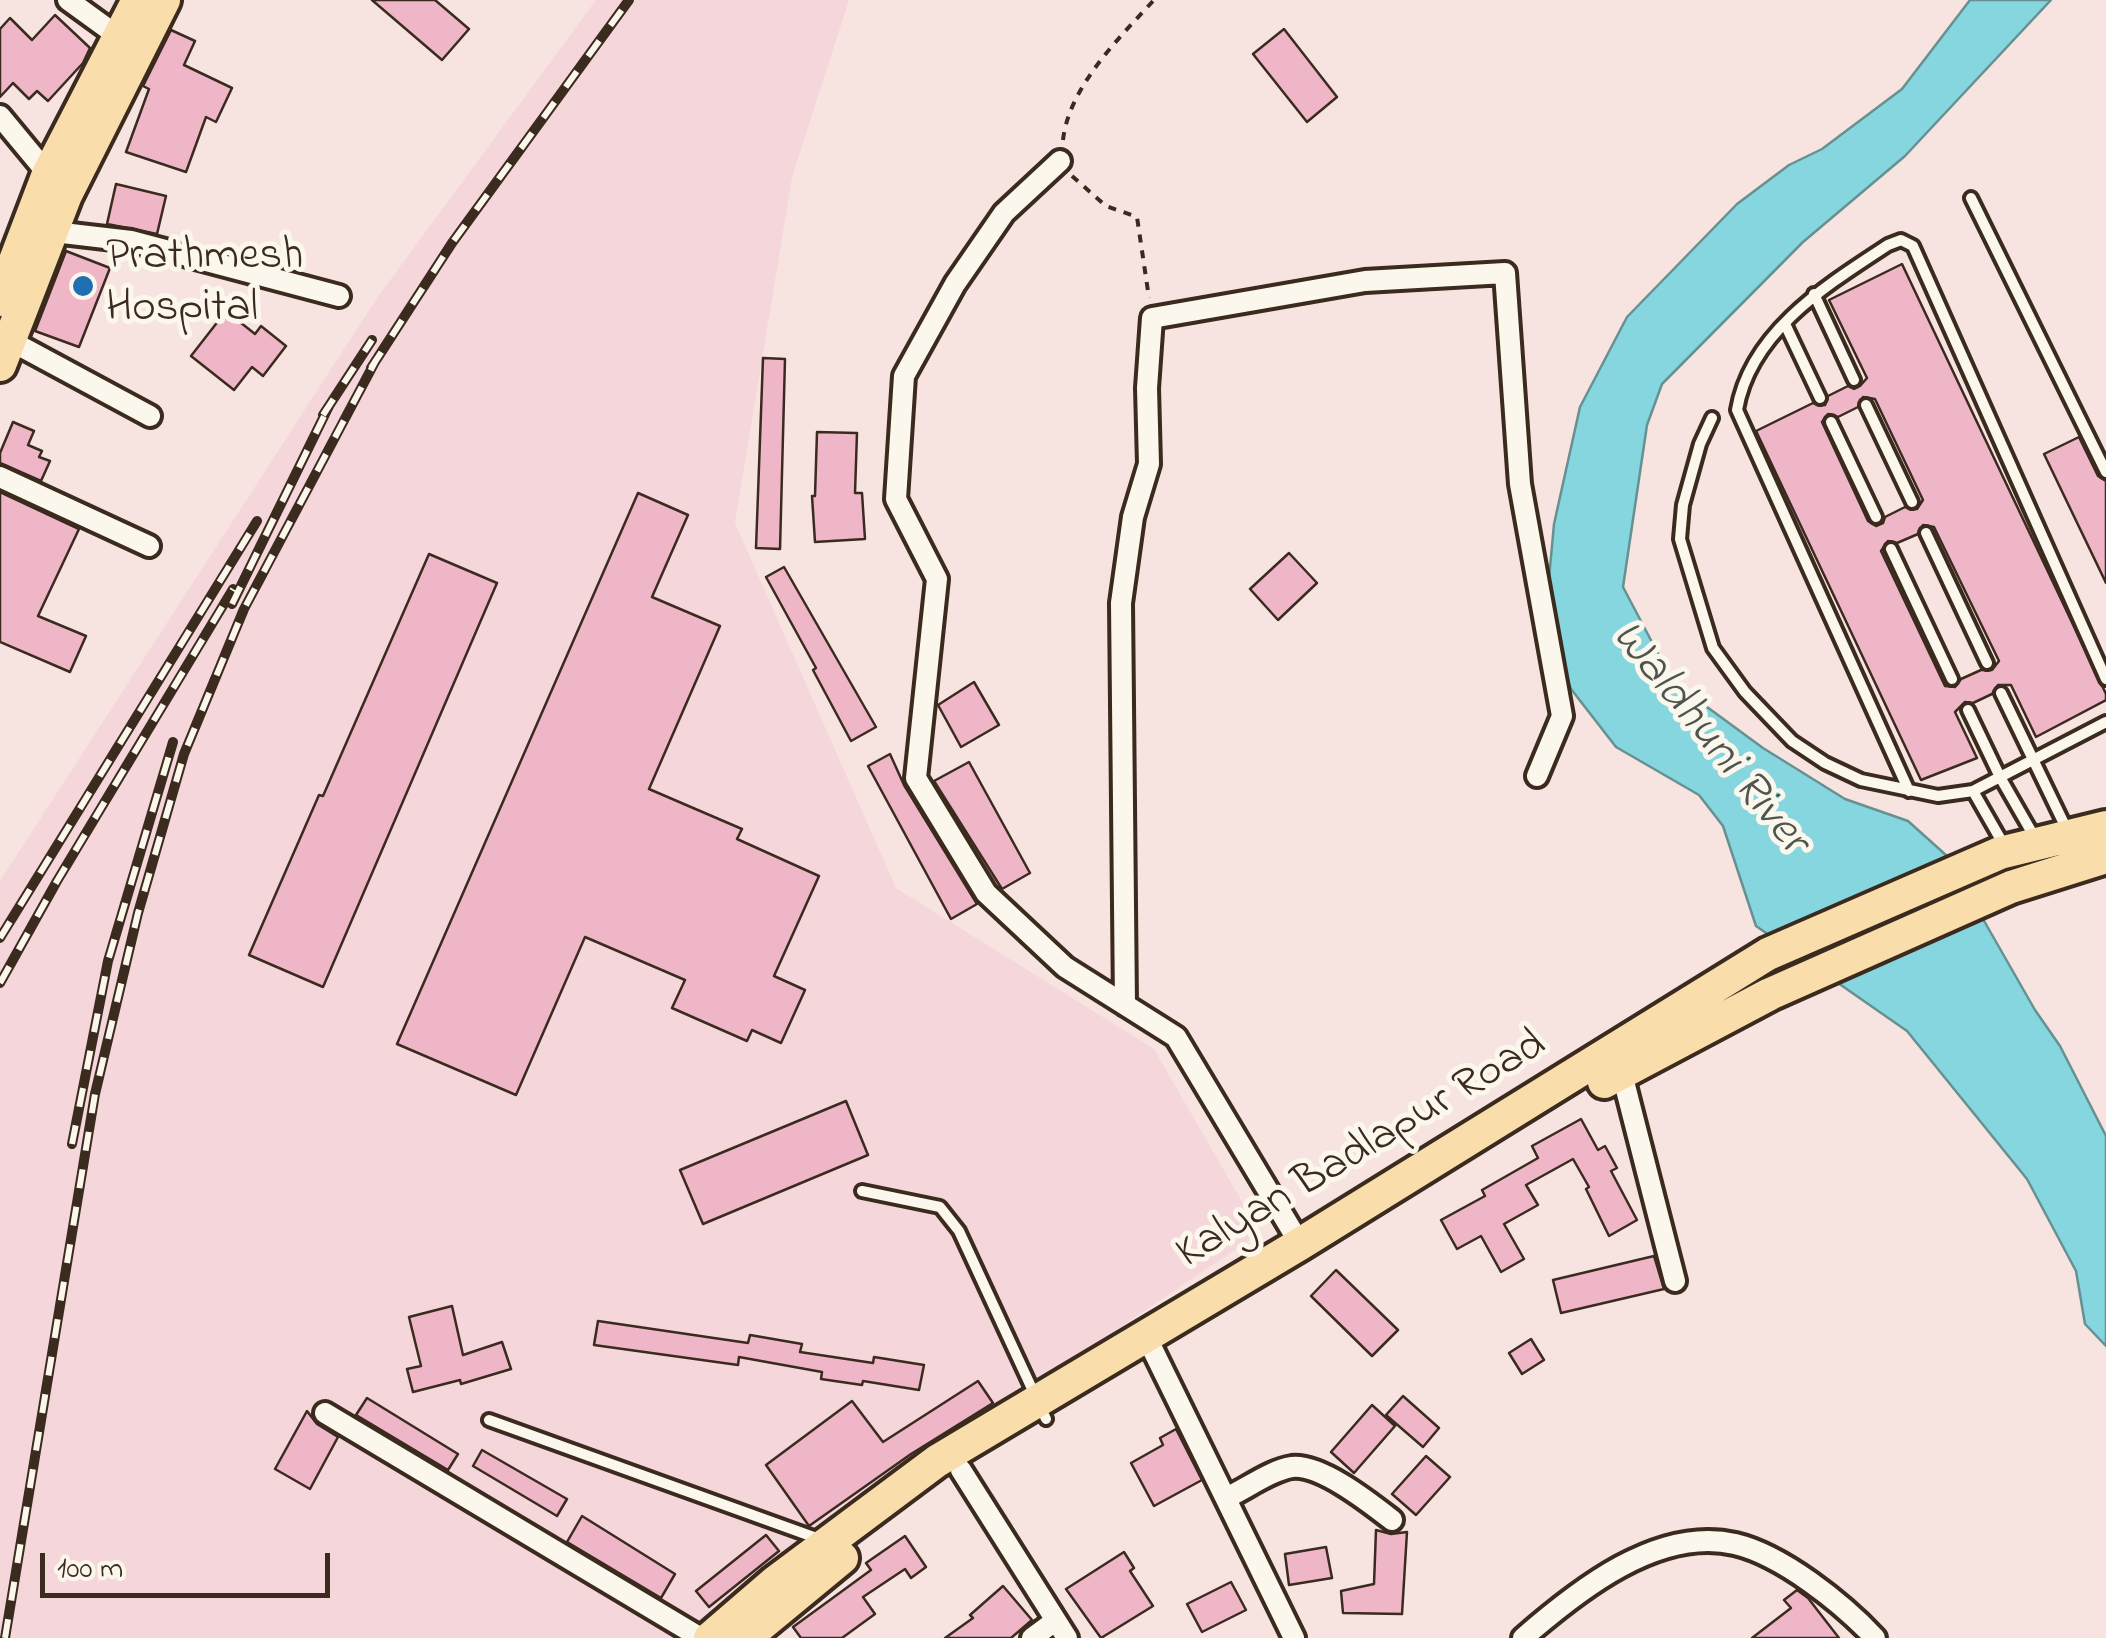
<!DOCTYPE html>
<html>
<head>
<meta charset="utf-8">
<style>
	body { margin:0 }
	#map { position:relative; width:2106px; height:1638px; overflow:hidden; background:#f7e4e1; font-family:"Indie Flower",sans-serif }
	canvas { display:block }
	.scale { position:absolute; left:40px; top:1553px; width:290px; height:45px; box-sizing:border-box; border:5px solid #3b2a1e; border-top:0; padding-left:12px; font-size:30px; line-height:35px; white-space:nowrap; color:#3b2a1e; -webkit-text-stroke:8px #fbf7ec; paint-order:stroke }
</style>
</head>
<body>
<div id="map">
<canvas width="2106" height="1638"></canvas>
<div class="scale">100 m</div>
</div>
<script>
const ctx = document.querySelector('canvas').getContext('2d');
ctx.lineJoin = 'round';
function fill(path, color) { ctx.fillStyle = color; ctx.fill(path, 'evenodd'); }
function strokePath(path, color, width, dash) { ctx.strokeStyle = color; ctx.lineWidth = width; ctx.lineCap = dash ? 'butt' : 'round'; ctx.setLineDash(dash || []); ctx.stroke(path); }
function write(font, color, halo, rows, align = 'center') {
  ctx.font = font + ' "Indie Flower",sans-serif'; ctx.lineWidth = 10; ctx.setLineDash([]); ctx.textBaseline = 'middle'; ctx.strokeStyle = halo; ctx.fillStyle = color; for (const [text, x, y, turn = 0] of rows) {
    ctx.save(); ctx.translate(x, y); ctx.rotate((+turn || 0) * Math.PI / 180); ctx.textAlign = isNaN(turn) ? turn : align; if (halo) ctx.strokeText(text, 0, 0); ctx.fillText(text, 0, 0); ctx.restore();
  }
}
fill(new Path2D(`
	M596 0H849L792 177 735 523 896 888 1154 1049 1260 1233 979 1422 684 1638H0V881L377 298Z`), '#f5d6da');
const water = new Path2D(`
	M1970 0H2051L1905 156 1803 242 1662 384 1647 425 1623 587 1673 682 1763 748 1845 799 1908 821 1947 856 2035 1010 2060 1046 2106 1136V1346L2085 1324 2076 1271 2027 1179 1907 1031 1756 926 1723 826 1699 795 1616 747 1571 689 1545 622 1554 524 1580 407 1627 317 1737 204 1789 165 1822 149 1902 89Z`);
fill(water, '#85d6de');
strokePath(water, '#679191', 2.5);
const building = new Path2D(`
	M372 0H435L469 29 442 60Z
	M55 15 90 48 83 63 48 101 37 91 29 99 13 83 0 97V29L10 18 32 40Z
	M1284 29 1337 97 1307 122 1253 54Z
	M171 30 195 41 184 65 232 88 216 122 206 117 186 172 126 152 149 89 143 86Z
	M116 184 166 196 157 234 107 224Z
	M66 251 110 268 79 347 35 331Z
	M1902 264 2106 694V700L2036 737 2011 685H1998L1992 694 1973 703 1965 702 1955 712 1977 758 1921 780 1756 431 1813 403 1825 405 1828 396 1848 386 1854 389 1860 386 1867 378 1829 300ZM1863 397 1875 399 1923 500 1917 509 1905 507 1885 517 1883 523 1876 526 1868 521 1822 422 1828 414 1838 417 1858 407ZM1923 525 1934 527 1999 661 1992 670H1981L1961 679 1955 687 1945 686 1881 551 1888 541 1897 543 1918 534Z
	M226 311 255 334 261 326 286 346 263 376 252 367 234 390 191 356Z
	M763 358 785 359 780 549 756 548Z
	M13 422 34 431 28 445 42 451 39 457 50 461 41 481 0 463V453Z
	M817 432 857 433 855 493H862L865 539 815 542 812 496H815Z
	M2079 437 2098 476 2106 481V583L2044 454Z
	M0 492 79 529 38 616 86 636 70 672 0 642Z
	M638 493 688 515 652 597 720 626 649 789 742 829 737 839 819 876 774 976 805 990 781 1043 752 1030 747 1041 672 1008 685 980 585 937 516 1095 397 1044Z
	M1289 553 1317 583 1278 620 1250 589Z
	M429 554 497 583 323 987 249 955 319 795 323 796Z
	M784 567 876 727 851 741 813 670 816 668 766 577Z
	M974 682 999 725 961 747 938 705Z
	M890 754 904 785 977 904 951 919 868 766Z
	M969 762 1030 873 1002 889 934 781Z
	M846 1101 868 1155 703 1224 680 1170Z
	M1581 1119 1598 1150 1605 1146 1617 1168 1611 1171 1637 1220 1609 1236 1586 1189 1589 1187 1573 1159 1526 1185 1538 1205 1504 1224 1524 1259 1501 1272 1481 1236 1457 1249 1441 1220 1485 1196 1482 1190 1538 1158 1532 1146Z
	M1654 1256 1664 1289 1561 1313 1553 1280Z
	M1336 1270 1398 1330 1372 1356 1311 1296Z
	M452 1306 463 1355 502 1342 511 1369 461 1384 460 1380 413 1392 407 1369 421 1366 409 1317Z
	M598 1321 748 1343 750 1335 802 1344 800 1352 873 1363 874 1357 924 1365 919 1390 863 1381 862 1385 821 1379 822 1372 739 1357 738 1365 594 1345Z
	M1531 1339 1544 1360 1522 1374 1509 1353Z
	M978 1381 993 1403 911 1454 809 1526 766 1465 852 1401 883 1442Z
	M1403 1396 1439 1428 1423 1447 1386 1415Z
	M367 1398 458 1454 448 1470 356 1415Z
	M1372 1405 1395 1426 1354 1473 1331 1452Z
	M307 1411 317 1424 338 1437 310 1489 275 1469Z
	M1176 1429 1202 1480 1154 1506 1131 1463 1163 1445 1160 1438Z
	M482 1450 567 1499 557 1516 473 1466Z
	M1426 1456 1450 1477 1416 1515 1392 1494Z
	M582 1516 675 1574 661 1598 567 1542Z
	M1376 1530 1391 1534 1407 1532 1402 1614 1343 1613 1341 1591 1374 1584Z
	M766 1535 779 1551 709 1607 696 1591Z
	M905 1536 926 1567 911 1578 905 1569 863 1597 875 1614 842 1638H801L793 1627 871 1570 866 1563Z
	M1326 1547 1332 1578 1289 1585 1285 1554Z
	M1124 1552 1134 1568 1130 1571 1153 1606 1101 1638 1066 1589Z
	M1231 1582 1246 1610 1202 1632 1187 1604Z
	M1003 1586 1032 1620 1011 1638H945L973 1618 970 1615Z
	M1797 1590 1808 1598 1839 1638H1752L1791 1608 1784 1600Z`);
fill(building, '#efb6c8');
strokePath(building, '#3b2a1e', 2.5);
const service = new Path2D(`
	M1971 198 2106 472
	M1814 294 1854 380
	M1785 324 1820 398
	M1866 405 1912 502
	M1712 418 1700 444 1683 505 1680 539 1713 648 1745 692 1792 741 1825 763 1861 780 1938 796 1973 791 2106 722
	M1831 422 1876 517
	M1926 533 1987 663
	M1891 549 1952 679
	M2001 693 2068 832
	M1968 710 2000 777 2035 838
	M1909 791 1737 410C1750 332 1827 285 1888 245L1901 240 1913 246 2106 679
	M1973 791 2005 847
	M862 1191 940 1207 959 1231 1046 1419
	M489 1420 822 1540`);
const minor = new Path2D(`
	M68 0 119 37
	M0 116 53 180
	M1060 161 1004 213 955 284 904 376 896 499 937 579 916 778 986 893 1065 967 1176 1037 1300 1244
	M54 232 131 241 339 296
	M9 340 150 416
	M0 477 149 546
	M1125 1005 1121 603 1133 517 1149 464 1147 388 1152 318 1365 281 1505 273 1520 484 1562 716 1537 776
	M1619 1062 1675 1281
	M1146 1336 1294 1638
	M325 1413 701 1638
	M961 1470 1067 1638
	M1226 1498C1246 1489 1271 1470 1292 1467 1321 1464 1370 1503 1392 1520
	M1032 1638 1055 1621
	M1523 1638C1577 1591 1658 1526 1735 1544 1782 1555 1842 1603 1875 1638`);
const primary = new Path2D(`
	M0 300 48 174 138 0
	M0 365 66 195 164 0
	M1604 1082 1770 994 2011 887 2106 857
	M710 1638 775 1582 937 1461 1300 1244 1768 954 2000 853 2106 827
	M745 1638 842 1558`);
strokePath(service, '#3b2a1e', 18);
strokePath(minor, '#3b2a1e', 28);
strokePath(primary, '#3b2a1e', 40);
strokePath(new Path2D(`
	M1063 140C1069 87 1119 38 1154 0
	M1072 176 1106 206 1137 217 1149 298`), '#3b2a1e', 4, [8, 8]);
strokePath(service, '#fbf7ec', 10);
strokePath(minor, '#fbf7ec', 20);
strokePath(primary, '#f9deab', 32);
const rail = new Path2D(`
	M371 368 452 243 629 0
	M323 415 372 340
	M232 604 329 406
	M0 938 257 521
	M0 983 57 881 233 589
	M72 1144 108 961 173 742
	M5 1638 95 1094 138 913 184 754 244 609 376 360`);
strokePath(rail, '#3b2a1e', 10);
strokePath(rail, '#fbf7ec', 6, [19]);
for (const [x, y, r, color] of [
	[83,286,12,"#1f6fb2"]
]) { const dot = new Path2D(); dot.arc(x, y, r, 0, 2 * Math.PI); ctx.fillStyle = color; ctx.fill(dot); strokePath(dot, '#fbf7ec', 4); }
write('45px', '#3b2a1e', '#fbf7ec', [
	["Prathmesh",106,260],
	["Hospital",106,312]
], 'left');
write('45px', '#3b2a1e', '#fbf7ec', [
	["Kalyan Badlapur Road",1363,1152,-31]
]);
write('italic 48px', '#4e554e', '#fbf7ec', [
	["Waldhuni River",1707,740,51]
]);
</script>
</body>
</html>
